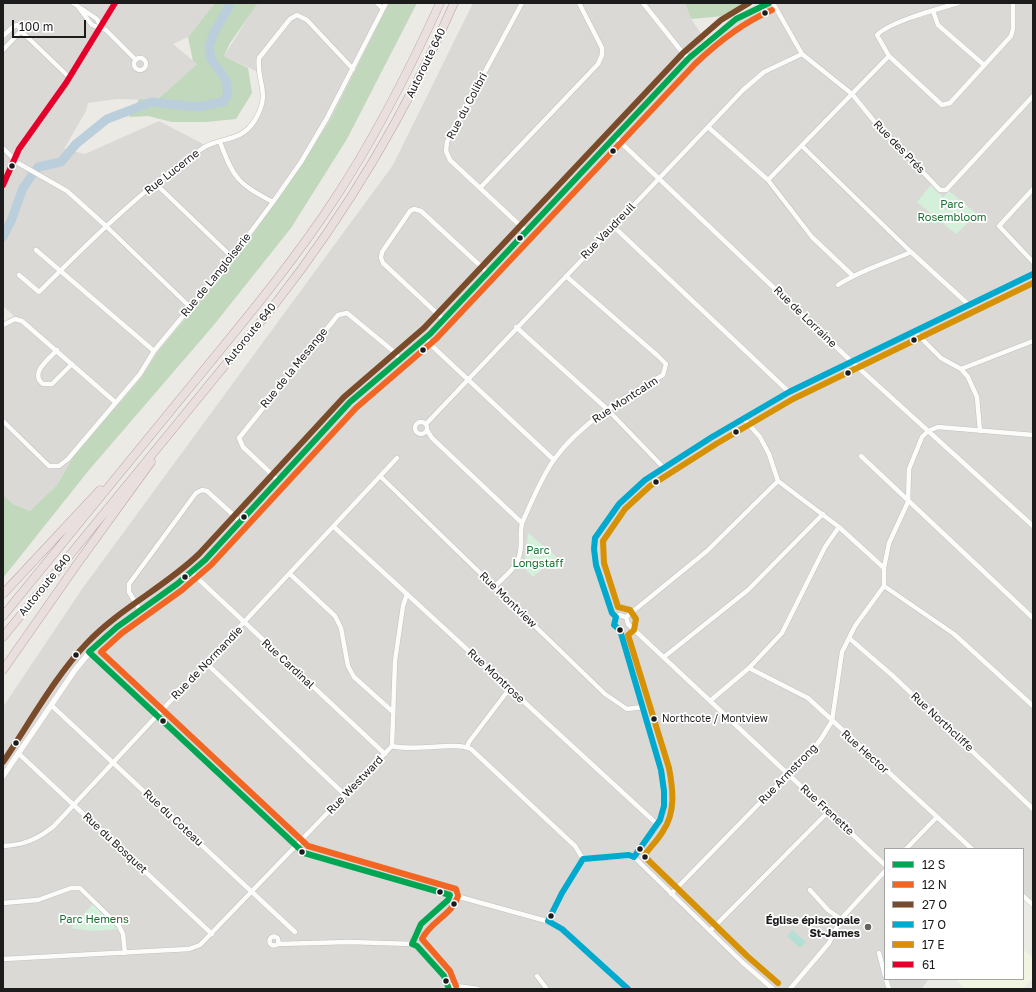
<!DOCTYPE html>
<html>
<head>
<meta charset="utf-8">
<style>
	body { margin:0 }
	#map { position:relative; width:1036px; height:992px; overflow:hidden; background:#ebeae5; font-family:"Golos Text",sans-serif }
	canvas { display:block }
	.frame { position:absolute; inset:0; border:4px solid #1c1c1c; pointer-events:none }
	.legend { position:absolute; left:884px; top:848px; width:140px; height:132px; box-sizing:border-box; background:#fff; border:1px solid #a4a4a4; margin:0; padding:5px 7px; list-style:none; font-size:12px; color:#1c1c1c }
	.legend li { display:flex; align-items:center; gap:8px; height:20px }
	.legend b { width:20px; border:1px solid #a4a4a4 }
	.scale { position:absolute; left:12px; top:20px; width:74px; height:18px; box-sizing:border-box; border:2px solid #1c1c1c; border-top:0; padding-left:5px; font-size:12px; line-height:14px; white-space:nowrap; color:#1c1c1c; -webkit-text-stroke:3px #fff; paint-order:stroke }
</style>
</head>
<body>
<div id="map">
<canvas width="1036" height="992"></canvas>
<div class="frame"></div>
<ul class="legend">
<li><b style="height:5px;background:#00a651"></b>12 S</li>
<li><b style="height:5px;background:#f26522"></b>12 N</li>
<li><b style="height:5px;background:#7a4b2a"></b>27 O</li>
<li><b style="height:5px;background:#00a9ce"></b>17 O</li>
<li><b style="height:5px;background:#d69104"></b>17 E</li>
<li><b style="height:5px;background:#e4002b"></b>61</li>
</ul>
<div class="scale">100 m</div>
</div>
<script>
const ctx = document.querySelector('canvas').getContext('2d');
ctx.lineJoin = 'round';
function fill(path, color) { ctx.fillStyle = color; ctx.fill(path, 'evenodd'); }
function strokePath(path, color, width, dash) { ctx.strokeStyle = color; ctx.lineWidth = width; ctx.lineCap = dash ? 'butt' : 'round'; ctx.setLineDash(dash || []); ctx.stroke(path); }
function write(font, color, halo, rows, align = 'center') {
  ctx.font = font + ' "Golos Text",sans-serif'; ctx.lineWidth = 3.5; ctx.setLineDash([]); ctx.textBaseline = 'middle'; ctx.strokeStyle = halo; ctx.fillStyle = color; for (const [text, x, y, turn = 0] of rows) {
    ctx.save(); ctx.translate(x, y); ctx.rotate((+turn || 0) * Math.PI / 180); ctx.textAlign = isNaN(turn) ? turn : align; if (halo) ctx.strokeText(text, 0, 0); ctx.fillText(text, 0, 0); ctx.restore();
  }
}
fill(new Path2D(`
	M3 3H215L188 37 173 44 197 64 157 100 117 99 88 103 86 111 64 149 85 154 159 121 207 146 250 129 264 98 260 73 224 56 257 3H389L331 118 304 161 235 260 158 351 140 379 74 455 57 485 30 511 13 504 3 495V325L14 316 3 306Z
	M473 3H685L691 19 707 42 767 3H1033V898L1029 902 1023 897V849H885V979H929L922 988V989H3V707L82 589 393 165Z`), '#dad9d6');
fill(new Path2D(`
	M1023 949 1033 958V978L1023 989H966L955 979H1023Z`), '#f0f4e1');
fill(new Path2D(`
	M215 3H258L230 43 224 56 248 68 252 93 236 119 206 122H172L148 116 129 117 139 99 157 100 197 64 193 61 188 37Z
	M389 3H417L347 139 291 228 213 326 89 470 3 578V495L13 504 30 511 57 485 74 455 140 379 158 351 235 260 304 161 331 118Z
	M685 3H755L734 15 691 19Z`), '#c1d8bc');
fill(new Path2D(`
	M931 185 943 197 949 191 977 214 956 234 917 202Z
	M528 533 557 557 533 577 524 568Z
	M93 904 118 929 92 931 71 928Z`), '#d4f0da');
fill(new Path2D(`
	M792 930 806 942 800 948 787 936Z`), '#b4dfd5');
strokePath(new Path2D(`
	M3 237 11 221 23 188 38 167 61 162 76 144 107 119 152 102 197 107 223 102 228 94 226 80 211 59 209 47 214 32 229 7 228 3`), '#bbcedb', 9);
const minor = new Path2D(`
	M73 3 97 19 101 27
	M377 3 383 9
	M522 3 447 142 446 151 450 160 526 231
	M643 3 682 52 689 58
	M773 3 802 54 852 94 874 121 940 190H946L1033 96
	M958 3C938 9 891 21 877 35L889 56 942 105 950 103 1011 36 1013 29V3
	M79 8 92 25 106 30 136 60
	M933 11 938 25 984 65
	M3 36 14 26 18 25 21 31 70 78
	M3 50 21 31
	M134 64a6 6 0 1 1 12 0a6 6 0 1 1-12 0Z
	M708 127 768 180 812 237 852 275
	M615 137 852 362 1033 526
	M220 142C234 179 238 184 273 202
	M802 146 911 252 969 305
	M3 148 18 163 67 191 106 226 190 307
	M768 180 889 56
	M156 184 232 257
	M481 187 598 64 602 55V48L579 3
	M1033 189 999 226 1033 262
	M613 226 789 392
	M36 250 154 351
	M19 275 39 292C90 241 143 188 203 148 222 136 241 143 255 120 272 91 256 84 259 58L290 19 297 15 307 20 353 69
	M838 285C860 270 887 263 911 252
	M443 319 383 263 381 258 382 252 410 211 414 209 421 211 487 272
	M3 325 15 319 22 321 115 402
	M516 327 607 409 663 467
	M915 332 941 358 961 369 968 377 977 397 980 431
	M426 338 431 345 554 460
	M57 350C49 359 29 373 43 384H52L72 364
	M961 369 1033 341
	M744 419 760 437 769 454 778 481 839 527 884 568
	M3 421 49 466H59L68 459 140 374 154 351 232 257 273 202 301 162 327 118 386 3
	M415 428a6 6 0 1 1 12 0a6 6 0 1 1-12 0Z
	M426 424 743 90 764 72 802 54
	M427 430 432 438 522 523
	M861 456 1033 618
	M380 476 605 694 627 709 643 707
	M279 481 243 447 239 438 338 315 347 313 393 351 400 359
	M334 527 658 825
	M192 573 385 754
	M290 574 335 616 341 628 348 666 354 677 393 712
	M884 586 954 634 1033 706
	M494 587C510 571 521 566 521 542 521 535 520 527 523 521 532 500 541 479 553 461 580 423 623 398 663 375L666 364 658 356 566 276
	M140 610 129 592V584L196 493 202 490 207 491 241 522
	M616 617 612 613 596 565 594 549 595 538 619 504 645 480 712 437 789 392 915 332 1033 274
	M616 617 614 625 620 630
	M616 617 619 615 626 617
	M626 617 628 624 885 865
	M626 617 707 551 778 481
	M620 630 661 770C664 788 668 810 657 826 650 837 640 845 634 857
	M849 638 893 676 1033 809
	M89 652 304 853 326 860 550 922 562 929 628 989
	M664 657 748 590 823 514
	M206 663 345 795
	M749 668 808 698 972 849
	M710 701 749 668 782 633 825 547 839 527
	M51 705 295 932
	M392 746C414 752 456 741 471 749L575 846 583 859
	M467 747 469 742 510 688
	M18 753 212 934
	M3 846C24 845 38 839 54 826L397 458
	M906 849 937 817
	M810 890 828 910 841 919
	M671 894 788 774 806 758 821 739 832 721 842 652 855 626 884 586V568L889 543 908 502 909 469 922 437 928 431 938 427 1033 435
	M1023 896 1033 905
	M3 903 38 900 71 888H80L119 926 123 934 125 953
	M548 921 562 893 583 859 633 856 742 962 773 989
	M710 931 829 811
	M269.5 941a4.5 4.5 0 1 1 9 0a4.5 4.5 0 1 1-9 0Z
	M278 944 349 942 414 944 444 976 449 989
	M412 944C415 924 435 912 448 900L450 895
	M879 953 885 976
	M3 959 189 949 200 945 392 746 395 661 403 606 407 594
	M537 976 547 989
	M886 979 889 989
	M449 985 478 989
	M790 989 829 943 841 919 885 871`);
const tertiary = new Path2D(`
	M3 185 19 149 66 83 115 3
	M3 776 75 670 93 648 117 626 189 575 205 560 350 402 430 334 689 58C715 34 736 15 769 3`);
const motorway = new Path2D(`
	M3 594 100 490
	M3 616C67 538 131 460 195 381 243 322 292 264 334 200 375 138 409 71 440 3
	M3 637 275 304C347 212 407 111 454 3
	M3 670 75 567 151 462`);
strokePath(minor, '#c2c1bf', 5.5);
strokePath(tertiary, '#c2c1bf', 6);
strokePath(motorway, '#bda0a1', 9);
strokePath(minor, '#fcfcfb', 4.5);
strokePath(tertiary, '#fcfcfb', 5.5);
strokePath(motorway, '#e8dfde', 8);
strokePath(new Path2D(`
	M449 989 444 976 417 946 412 944 421 924 448 900 450 895 304 853 89 652 117 627 177 584 205 560 350 402 430 334 689 58 736 19 769 3`), '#00a651', 6);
strokePath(new Path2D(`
	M456 986 450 971 422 939C430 922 453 914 458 896L456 889 308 846 101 652 122 633 182 590 211 565 356 408 436 339 695 64C718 42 742 23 772 10`), '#f26522', 6);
strokePath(new Path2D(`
	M3 762C29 724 56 675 87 643 120 608 165 587 199 554L344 397 424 328 683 53 721 20 749 3`), '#7a4b2a', 6);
strokePath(new Path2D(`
	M628 989 562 929 548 921 562 893 583 859 629 855 634 857 660 820 664 806V791L661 770 620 630 614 625 616 617 612 613 596 565 594 549 595 538 619 504 645 480 712 437 789 392 1033 274`), '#00a9ce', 6);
strokePath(new Path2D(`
	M778 983 747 956 644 856C650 847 658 840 663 831 676 812 673 789 669 768L628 635 634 630 636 619 630 610 618 607 604 563 603 541 625 509 650 486 716 444 793 399 1033 283`), '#d69104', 6);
strokePath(new Path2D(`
	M3 185 19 149 66 83 115 3`), '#e4002b', 6);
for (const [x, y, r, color] of [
	[765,13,3.5,"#1c1c1c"],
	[613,151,3.5,"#1c1c1c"],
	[12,166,3.5,"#1c1c1c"],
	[520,238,3.5,"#1c1c1c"],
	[914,340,3.5,"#1c1c1c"],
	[423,350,3.5,"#1c1c1c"],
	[848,373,3.5,"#1c1c1c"],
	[736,432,3.5,"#1c1c1c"],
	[656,482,3.5,"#1c1c1c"],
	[244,517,3.5,"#1c1c1c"],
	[185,577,3.5,"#1c1c1c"],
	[620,630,3.5,"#1c1c1c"],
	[76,655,3.5,"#1c1c1c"],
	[654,719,3.5,"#1c1c1c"],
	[163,721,3.5,"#1c1c1c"],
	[16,743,3.5,"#1c1c1c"],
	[640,849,3.5,"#1c1c1c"],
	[302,852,3.5,"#1c1c1c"],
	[645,857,3.5,"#1c1c1c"],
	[440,892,3.5,"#1c1c1c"],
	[454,904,3.5,"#1c1c1c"],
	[551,916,3.5,"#1c1c1c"],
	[868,927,4,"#646462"],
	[446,981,3.5,"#1c1c1c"]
]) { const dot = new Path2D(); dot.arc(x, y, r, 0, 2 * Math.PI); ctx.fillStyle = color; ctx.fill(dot); strokePath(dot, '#fff', 1.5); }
write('10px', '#1c1c1c', '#fff', [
	["Northcote / Montview",662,719]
], 'left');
write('11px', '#1c1c1c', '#fff', [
	["Autoroute 640",426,63,-64],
	["Rue du Colibri",467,106,-62],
	["Rue des Prés",899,147,46],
	["Rue Lucerne",172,172,-38],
	["Rue Vaudreuil",608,231,-46],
	["Rue de Langloiserie",216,275,-51],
	["Rue de Lorraine",805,317,44],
	["Autoroute 640",250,334,-51],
	["Rue de la Mesange",294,368,-51],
	["Rue Montcalm",625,400,-33],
	["Autoroute 640",45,585,-51],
	["Rue Montview",508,600,44],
	["Rue de Normandie",207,663,-46],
	["Rue Cardinal",288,664,43],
	["Rue Montrose",496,676,43],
	["Rue Northcliffe",942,722,43],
	["Rue Hector",865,752,42],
	["Rue Armstrong",788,774,-46],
	["Rue Westward",355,785,-46],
	["Rue Frenette",827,810,43],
	["Rue du Coteau",173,818,43],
	["Rue du Bosquet",115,843,43]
]);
write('11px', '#14712f', '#fff', [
	["Parc",952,205],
	["Rosembloom",952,218],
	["Parc",538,551],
	["Longstaff",538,564],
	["Parc Hemens",94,920]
]);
write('bold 11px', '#1c1c1c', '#fff', [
	["Église épiscopale",860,921],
	["St-James",860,934]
], 'right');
</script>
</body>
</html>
